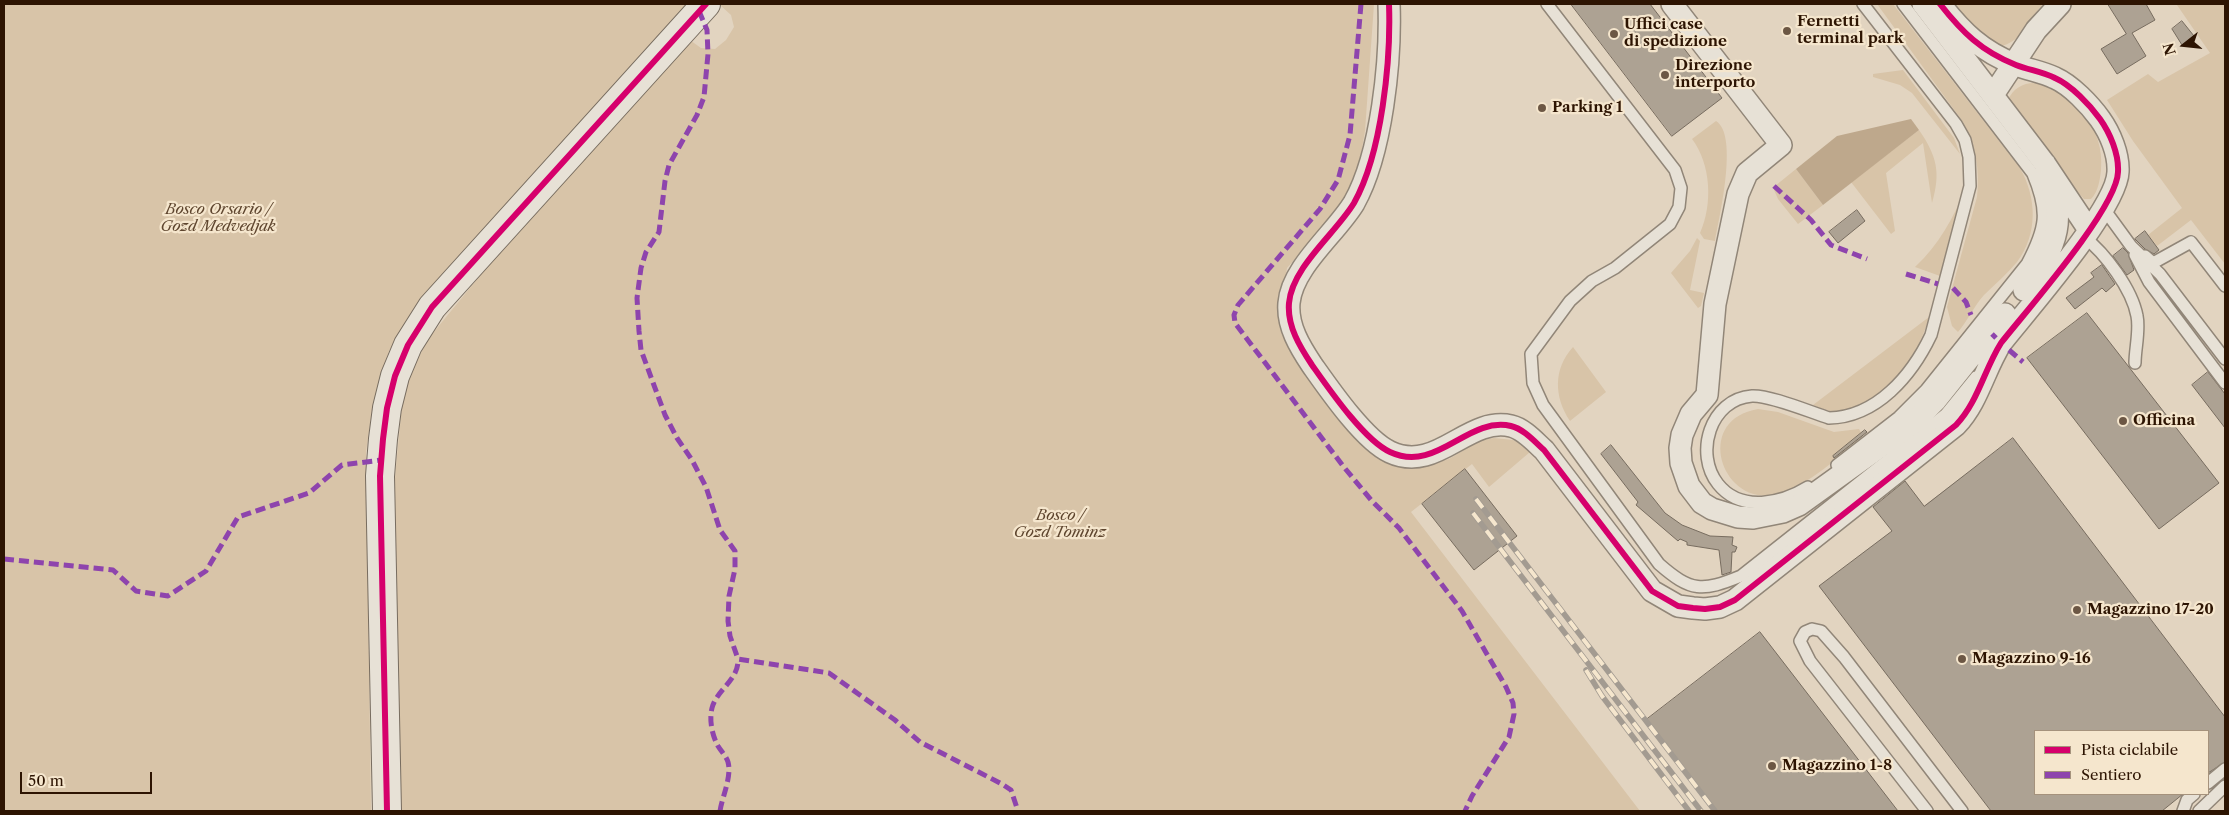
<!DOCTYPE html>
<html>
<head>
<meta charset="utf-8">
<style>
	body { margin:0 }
	#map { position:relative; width:2229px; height:815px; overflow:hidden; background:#e2d4c0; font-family:"Libre Caslon Text",serif }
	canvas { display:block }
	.frame { position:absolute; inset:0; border:5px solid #2d1402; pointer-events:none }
	.legend { position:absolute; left:2034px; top:730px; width:175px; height:65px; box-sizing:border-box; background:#f5e6cd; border:1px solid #a5927c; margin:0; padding:6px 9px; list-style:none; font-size:15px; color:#2d1402 }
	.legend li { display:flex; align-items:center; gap:10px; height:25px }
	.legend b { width:25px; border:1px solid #a5927c }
	.north { position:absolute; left:2159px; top:20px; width:50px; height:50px; -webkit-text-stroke:4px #f5e6cd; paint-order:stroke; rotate:254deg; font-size:14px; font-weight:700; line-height:20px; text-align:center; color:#2d1402 }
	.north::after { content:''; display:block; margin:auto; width:18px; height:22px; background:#2d1402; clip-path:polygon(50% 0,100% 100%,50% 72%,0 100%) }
	.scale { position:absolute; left:20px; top:772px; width:132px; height:22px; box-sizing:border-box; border:2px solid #2d1402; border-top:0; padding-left:6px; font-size:15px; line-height:18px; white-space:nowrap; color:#2d1402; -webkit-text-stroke:4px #f5e6cd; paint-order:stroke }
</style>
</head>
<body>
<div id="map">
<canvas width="2229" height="815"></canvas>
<div class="frame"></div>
<ul class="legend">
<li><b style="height:6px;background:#d6006c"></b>Pista ciclabile</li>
<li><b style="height:6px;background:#8e44ad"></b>Sentiero</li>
</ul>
<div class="north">N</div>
<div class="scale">50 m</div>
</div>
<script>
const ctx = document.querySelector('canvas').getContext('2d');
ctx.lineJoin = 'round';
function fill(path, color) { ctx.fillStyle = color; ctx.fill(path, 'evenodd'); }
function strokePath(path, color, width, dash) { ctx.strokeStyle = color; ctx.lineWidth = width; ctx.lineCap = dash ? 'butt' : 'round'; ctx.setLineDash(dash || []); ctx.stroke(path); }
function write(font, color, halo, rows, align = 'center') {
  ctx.font = font + ' "Libre Caslon Text",serif'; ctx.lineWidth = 4.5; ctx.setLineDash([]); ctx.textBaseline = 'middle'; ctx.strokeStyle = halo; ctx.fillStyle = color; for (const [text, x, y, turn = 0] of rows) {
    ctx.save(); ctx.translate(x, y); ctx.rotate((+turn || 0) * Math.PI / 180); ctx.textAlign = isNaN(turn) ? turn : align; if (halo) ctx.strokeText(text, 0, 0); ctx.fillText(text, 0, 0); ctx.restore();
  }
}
fill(new Path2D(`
	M4 4H687L416 306 389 351 373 403 366 452 371 811H4Z
	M721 4H1374L1365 131 1360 160 1352 184 1337 211 1287 268 1283 294 1363 438 1427 465 1449 459 1479 441 1494 438 1513 440 1524 445 1530 452 1489 487 1472 464 1411 512 1640 811H397L395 477 402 405 410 375 428 339 608 120 687 38 701 48 715 49 726 40 734 27 731 15 720 5Z
	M1877 4H1893L2020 168C2037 198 2038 234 2017 262 2007 274 1995 284 1984 295 1974 306 1968 320 1958 332L1952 326 1947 307 1977 197C1980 170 1976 146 1963 122Z
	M1951 4H2043C2026 22 2025 41 1998 47L1981 37Z
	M2179 4H2225V264L2191 220 2157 246 2148 235 2182 208 2133 141 2107 100 2148 74 2158 82 2210 53 2177 5Z
	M1903 70 1954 138 1960 154 1912 93 1900 85 1873 77V74Z
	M2037 83C2075 96 2105 128 2101 170 2100 180 2098 192 2091 199H2084L2070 184 2008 100C2013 88 2024 82 2037 83Z
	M1716 121C1739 135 1719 218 1715 241L1704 239 1700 233C1713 204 1711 164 1692 139Z
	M1919 130C1937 156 1941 173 1932 203L1923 143 1886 173 1895 231 1891 234 1851 182Z
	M1796 169 1823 205 1798 224 1778 199 1774 190 1775 186Z
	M1966 188 1940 276 1915 267C1939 245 1953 218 1966 188Z
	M1697 238 1700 241 1690 290 1704 293 1701 306 1698 308 1671 273 1690 251Z
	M1929 317C1920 353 1883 409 1842 412 1832 413 1822 409 1813 405Z
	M1573 347 1606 392 1570 421C1554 397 1553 369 1573 347Z
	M1758 409 1778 412 1834 432 1859 429 1863 436C1837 458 1811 484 1778 494 1722 509 1692 420 1758 409Z`), '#d8c4a8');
fill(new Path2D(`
	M1911 119 1919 130 1823 205 1796 169 1837 136Z`), '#bea88c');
const building = new Path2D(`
	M1571 4H1650L1722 98 1672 136Z
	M2108 4H2146L2155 20 2132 33 2146 56 2117 74 2101 49 2126 34Z
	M2182 21 2194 36 2182 45 2172 29Z
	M1857 210 1865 221 1838 243 1829 232Z
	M2145 231 2159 250 2154 254 2145 249 2135 239Z
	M2123 248 2128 253 2134 270 2127 275 2113 256Z
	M2102 265 2115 284 2106 292 2102 288 2075 309 2066 298 2094 277 2091 273Z
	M2087 313 2219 483 2159 529 2027 358Z
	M2208 372 2225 394V428L2192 385Z
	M1865 430 1867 432 1834 458 1833 456Z
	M2013 438 2225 717V762L2208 773V731H2035V794H2183L2162 811H1991L1819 586 1892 531 1873 507 1905 481 1924 506Z
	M1611 445 1665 513 1682 525 1710 536 1733 537 1732 545 1737 547 1735 552H1732L1731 572 1722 575 1719 550 1687 545V542L1680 539 1678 541 1636 505 1638 502 1601 454Z
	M1465 469 1517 536 1474 570 1422 504Z
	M1760 632 1898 811H1716L1646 720Z`);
fill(building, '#ada293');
strokePath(building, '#776c5f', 1);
const lane = new Path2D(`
	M1547 4 1675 170 1681 188 1679 207 1670 224 1615 268 1592 281 1570 301 1531 354 1533 383 1543 405 1659 564C1691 592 1702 592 1741 576L1946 414 1976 377
	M1903 4 2037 179
	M2104 209 2131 246 2160 274 2225 359
	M2084 237C2105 253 2132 289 2137 316 2140 330 2135 349 2135 363
	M2135 255 2149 282 2225 383
	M2145 256 2153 263 2191 242 2225 286
	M1837 465 1899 417 1926 390 2027 264C2046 228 2049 212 2033 174
	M1808 487C1782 503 1741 513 1718 484 1694 454 1710 399 1752 396 1770 395 1810 412 1829 418 1877 417 1912 375 1931 335L1970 186 1969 157 1965 140 1956 124 1863 4
	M2208 783 2225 769
	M1927 811 1810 661 1800 641 1805 632 1812 629 1821 631 1844 657 1962 811
	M2183 811 2187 800 2194 794
	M2199 811 2225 786`);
const street = new Path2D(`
	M1389 4C1391 60 1382 153 1354 203 1336 233 1292 267 1289 303 1287 326 1300 347 1312 365 1329 389 1364 440 1390 452 1437 474 1467 416 1511 426 1524 429 1535 442 1544 450L1652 591 1678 606 1693 608 1705 609 1720 607 1735 600 1956 425C1978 402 1984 370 2001 343 2027 310 2117 208 2118 172 2119 154 2110 133 2100 119 2090 105 2071 85 2055 78 2043 72 2029 70 2016 65 1981 51 1962 32 1940 4
	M1672 4 1781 145 1747 173 1738 194 1715 304 1707 395 1691 414 1682 435 1680 448 1681 463 1689 486 1702 503 1712 509 1738 517 1753 518 1783 512 1799 505 1913 423 1936 400 2005 314
	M1923 4 2045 164 2089 230
	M1993 95 2036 30 2060 4
	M2024 290C2060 244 2067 219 2045 164`);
const secondary = new Path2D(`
	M387 811 380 476 383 439 387 408 395 376 408 345 432 307 706 4`);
strokePath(lane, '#918678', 14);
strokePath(street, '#918678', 24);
strokePath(secondary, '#776c5f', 30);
strokePath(lane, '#e7e1d6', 11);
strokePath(street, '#e7e1d6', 21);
strokePath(secondary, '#e7e1d6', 28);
const rail = new Path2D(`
	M1476 499 1715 811
	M1473 513 1701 811
	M1586 670 1602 696 1689 811`);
strokePath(rail, '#a39b91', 5.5);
strokePath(rail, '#f5e6cd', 4, [11]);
strokePath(new Path2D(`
	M1361 4 1350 135 1338 180 1320 209 1238 305 1234 315 1235 323 1343 466 1372 501 1399 528 1462 611 1506 687 1513 703 1514 714 1509 737 1472 796 1465 811
	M699 11 707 30 708 54 704 97 697 115 669 165 665 181 659 232 646 252 641 268 637 298 639 331 641 350 665 415 677 438 692 460 706 487 720 530 735 551V569L729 596 728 621 730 636 738 659 829 673 895 720 920 742 1002 784 1011 790 1018 811
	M1774 186 1811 220 1831 245 1867 259
	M1906 274 1938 284
	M1953 288 1966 302 1971 315
	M1992 334 1996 338
	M2009 350 2023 362
	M4 559 113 570 136 591 168 596 206 571 238 517 309 493 342 465 382 460
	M720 811C722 797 732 777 728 762 726 756 721 751 718 746 712 735 709 720 712 708 717 689 739 680 738 659`), '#8e44ad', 5, [10, 5]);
strokePath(new Path2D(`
	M1389 4C1391 60 1382 153 1354 203 1336 233 1292 267 1289 303 1287 326 1300 347 1312 365 1329 389 1364 440 1390 452 1437 474 1467 416 1511 426 1524 429 1535 442 1544 450L1652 591 1678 606 1693 608 1705 609 1720 607 1735 600 1956 425C1978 402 1984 370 2001 343 2027 310 2117 208 2118 172 2119 154 2110 133 2100 119 2090 105 2071 85 2055 78 2043 72 2029 70 2016 65 1981 51 1962 32 1940 4
	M387 811 380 476 383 439 387 408 395 376 408 345 432 307 706 4`), '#d6006c', 6);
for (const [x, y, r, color] of [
	[1787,31,5,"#6c5744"],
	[1614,34,5,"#6c5744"],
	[1665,75,5,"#6c5744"],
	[1542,108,5,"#6c5744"],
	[2123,421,5,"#6c5744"],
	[2077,610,5,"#6c5744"],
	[1962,659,5,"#6c5744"],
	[1772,766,5,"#6c5744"]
]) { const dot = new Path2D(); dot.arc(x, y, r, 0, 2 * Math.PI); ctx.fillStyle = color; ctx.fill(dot); strokePath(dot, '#f5e6cd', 2); }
write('bold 15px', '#2d1402', '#f5e6cd', [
	["Fernetti",1797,22],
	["terminal park",1797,39],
	["Uffici case",1624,25],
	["di spedizione",1624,42],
	["Direzione",1675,66],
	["interporto",1675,83],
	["Parking 1",1552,108],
	["Officina",2133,421],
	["Magazzino 17-20",2087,610],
	["Magazzino 9-16",1972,659],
	["Magazzino 1-8",1782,766]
], 'left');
write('italic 15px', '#5e452e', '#f5e6cd', [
	["Bosco Orsario /",218,210],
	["Gozd Medvedjak",218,227],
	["Bosco /",1060,516],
	["Gozd Tominz",1060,533]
]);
</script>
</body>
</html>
